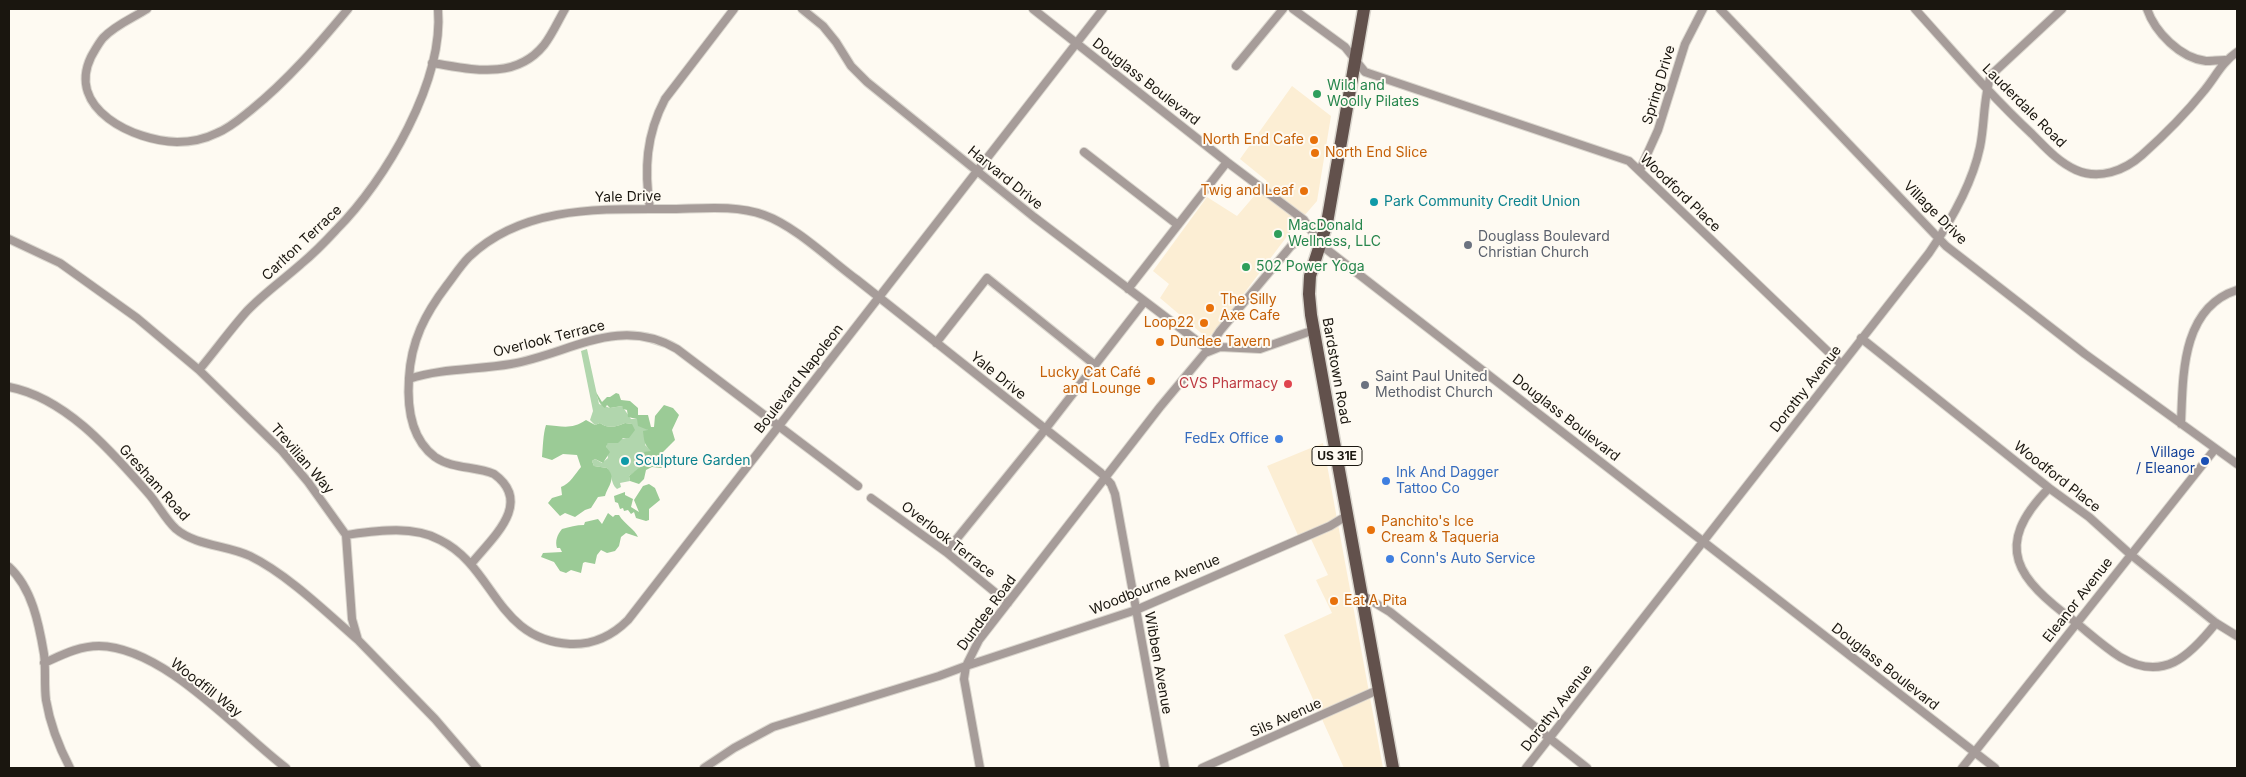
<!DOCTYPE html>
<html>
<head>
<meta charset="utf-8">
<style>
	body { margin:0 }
	#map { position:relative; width:2246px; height:777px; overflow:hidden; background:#fefaf2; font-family:Inter,sans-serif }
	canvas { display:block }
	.frame { position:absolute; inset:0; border:10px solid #1a160f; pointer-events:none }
</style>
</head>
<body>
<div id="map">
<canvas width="2246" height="777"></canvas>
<div class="frame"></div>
</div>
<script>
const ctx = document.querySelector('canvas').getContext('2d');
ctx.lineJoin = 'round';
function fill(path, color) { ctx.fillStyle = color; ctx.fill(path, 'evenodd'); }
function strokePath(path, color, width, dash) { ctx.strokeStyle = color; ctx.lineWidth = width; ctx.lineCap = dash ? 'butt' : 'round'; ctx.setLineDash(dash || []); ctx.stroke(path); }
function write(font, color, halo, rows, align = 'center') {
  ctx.font = font + ' Inter,sans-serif'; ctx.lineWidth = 4; ctx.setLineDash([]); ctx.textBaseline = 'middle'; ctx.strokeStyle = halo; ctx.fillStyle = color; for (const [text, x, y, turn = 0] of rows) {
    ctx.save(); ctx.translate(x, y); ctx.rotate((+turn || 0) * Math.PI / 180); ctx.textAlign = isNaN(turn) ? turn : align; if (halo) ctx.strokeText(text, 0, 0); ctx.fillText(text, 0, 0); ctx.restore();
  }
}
fill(new Path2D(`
	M1292 86 1331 116 1317 201 1291 231 1215 332 1207 338 1160 298 1169 284 1153 271 1207 197 1237 216 1267 181 1240 159Z
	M1323 443 1383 768H1344L1284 635 1332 613 1316 580 1328 575 1311 539 1301 542 1267 466Z`), '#fceed4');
fill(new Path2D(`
	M587 349 599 404 610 408 622 406 631 419H638L649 431 645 445 653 452H644C648 465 639 469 629 476L630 481 620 483 621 487 617 489C610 483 613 475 607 468L594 466 592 461 595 459 602 463 608 458 606 447 608 442 626 438 632 424 625 423C616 427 608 429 600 423L595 425 590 420 593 411 581 351Z`), '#b1d6ad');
fill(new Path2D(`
	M596 392 602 402 607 397H610L616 393 619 394 621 400 630 401 638 408V415H648L651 427H654L655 416 664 405 673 408 679 415 672 430 675 440 662 453 660 465 662 468 652 467 646 470 644 479 639 484 630 481 629 476 645 463 644 452 651 451C644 445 644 440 643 431L648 430 638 426 637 419 628 417 627 410 623 409 622 406 610 408 607 405 605 408C599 404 598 399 596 392Z
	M586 420 595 425 600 423C608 429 616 427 625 423L632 424 635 430 629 438H623L618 443H608L606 447 610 452 603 463 595 459 592 461 594 466 607 468C617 478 608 486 605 496L598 497 591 508 585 510 575 517 565 513 560 516 548 503 552 498 562 495 561 487C570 484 575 474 581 467L577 455 563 454 552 460 542 457C543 447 543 434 546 425 562 426 571 430 586 420Z
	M649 484 655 488 660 500 649 509V520L646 521 636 518 634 512 631 514 628 510 624 511 623 508 620 509 618 503 615 502 614 496 625 492V495L633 499 631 507 639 512 634 500 643 486Z
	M608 513 613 517 615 515H619C624 524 635 529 638 537L626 533 621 537 619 546 615 551 607 553 601 550 597 555 595 564 585 562 583 563 581 573 571 570 566 573 560 571 554 562 541 557 543 553 562 552 560 548H557C555 541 557 535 562 529 570 527 576 525 584 525L585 522 598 519 602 524Z`), '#9bcb96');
const street = new Path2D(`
	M147 9C133 18 115 25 103 38 98 44 95 50 91 57 66 109 134 141 177 142 191 142 205 139 217 133 230 128 241 118 251 110 288 80 318 45 348 9
	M802 9 823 26 836 42 851 66 867 82 1034 217 1209 350
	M1033 9 1227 162 1304 220 1321 245 1995 768
	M1293 9 1345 47 1365 72 1629 161 1841 364
	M1720 9 1946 246 2085 354 2237 464
	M1915 9C1953 51 1990 95 2032 134 2045 147 2058 162 2076 170 2099 180 2124 171 2142 155 2161 138 2187 112 2203 92 2215 78 2221 63 2237 52
	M2147 9C2155 32 2180 58 2206 61 2212 61 2219 60 2225 60
	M432 63C471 69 515 81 544 45 552 35 558 21 565 9
	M1236 66 1283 9
	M1084 152 1178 225
	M1640 170 1658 130 1685 44 1703 9
	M650 209C644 169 646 135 665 99L734 9
	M9 239 60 263 137 318 199 370 282 451 308 482 346 535 352 619 358 640 435 719 477 768
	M1128 289 1227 162
	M1861 338 2049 488 2089 517 2130 554 2216 623 2237 636
	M936 343 987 278 1095 365
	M1217 347 1216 337 1220 331 1291 246C1301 238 1309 241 1321 245
	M199 370C215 351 230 330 247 311 263 294 283 280 301 264 313 254 325 242 336 230 386 180 444 81 438 9
	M409 379C442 368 477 370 511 364 569 354 618 315 677 349L858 486
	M9 387C66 398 111 451 148 493 158 504 165 519 176 529 196 546 227 545 250 556 287 574 326 612 358 640
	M2181 424C2183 376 2181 308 2237 290
	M2049 488C1991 547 2018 579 2074 621 2089 633 2103 646 2120 657 2163 682 2189 657 2216 623
	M871 498 946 552 1008 603
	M346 535C376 531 413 525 440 540 495 567 496 640 570 644 593 645 612 636 628 620L1103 9
	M946 552 1040 436 1144 302
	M471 564C492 538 534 503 494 474 475 466 452 469 435 457 411 439 407 406 409 378 411 341 425 314 447 285 454 276 461 265 469 257 522 206 599 209 667 209 698 209 734 204 764 215 795 226 829 259 856 279 938 343 1019 409 1101 473L1111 484 1115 494 1165 768
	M9 567C32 588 39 624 44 654 46 669 44 685 46 700 50 724 59 747 70 768
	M1362 595 1390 612 1587 768
	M44 663C62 655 79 646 99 646 164 647 236 730 286 768
	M704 768 734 748 773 727 939 676 966 666 979 640 1160 407 1205 353 1220 347 1260 349 1314 330
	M980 768 964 679 966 666 1136 610 1330 526 1348 515
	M1202 768 1380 689
	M1526 768 1929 253C1951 221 1972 185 1980 147 1985 123 1983 98 1991 75L2062 9
	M1962 768 2215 449`);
const primary = new Path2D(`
	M1364 9 1327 223 1310 276 1309 294 1311 315 1393 768`);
strokePath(street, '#dad6ce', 10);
strokePath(primary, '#dad6ce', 15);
strokePath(street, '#a69c99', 8);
strokePath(primary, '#62514c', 12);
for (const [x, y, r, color] of [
	[1317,94,5,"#2e9e5b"],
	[1314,140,5,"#e8710a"],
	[1315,153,5,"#e8710a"],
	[1304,191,5,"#e8710a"],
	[1374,202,5,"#0f9aa8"],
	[1278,234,5,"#2e9e5b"],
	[1468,245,5,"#6b7280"],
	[1246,267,5,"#2e9e5b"],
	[1210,308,5,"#e8710a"],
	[1204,323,5,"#e8710a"],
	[1160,342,5,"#e8710a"],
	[1151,381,5,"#e8710a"],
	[1288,384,5,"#e0444e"],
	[1365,385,5,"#6b7280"],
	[1279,439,5,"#3f7fe0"],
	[625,461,5,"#0f9aa8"],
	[2205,461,5,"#1a4fb4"],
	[1386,481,5,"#3f7fe0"],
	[1371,530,5,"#e8710a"],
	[1390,559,5,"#3f7fe0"],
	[1334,601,5,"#e8710a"]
]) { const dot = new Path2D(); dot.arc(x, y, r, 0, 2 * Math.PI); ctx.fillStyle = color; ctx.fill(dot); strokePath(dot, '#fefaf2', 2); }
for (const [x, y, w] of [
	[1337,456,50]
]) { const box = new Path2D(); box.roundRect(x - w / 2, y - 9.5, w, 19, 4); ctx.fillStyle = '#fefaf2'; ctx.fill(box); strokePath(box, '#1a160f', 1); }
write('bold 12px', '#1a160f', null, [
	["US 31E",1337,456]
]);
write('14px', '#1a160f', '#fefaf2', [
	["Douglass Boulevard",1146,82,38],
	["Spring Drive",1659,85,-73],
	["Lauderdale Road",2024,106,45],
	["Harvard Drive",1005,178,39],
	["Woodford Place",1680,193,44],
	["Yale Drive",628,197,-1],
	["Village Drive",1935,213,45],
	["Carlton Terrace",302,243,-43],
	["Overlook Terrace",549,339,-14],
	["Bardstown Road",1336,371,80],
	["Yale Drive",998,376,39],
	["Boulevard Napoleon",799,379,-52],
	["Dorothy Avenue",1806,389,-52],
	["Douglass Boulevard",1566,418,38],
	["Trevilian Way",302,459,49],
	["Woodford Place",2057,477,38],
	["Gresham Road",154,483,48],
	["Overlook Terrace",948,540,38],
	["Woodbourne Avenue",1155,585,-22],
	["Eleanor Avenue",2078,600,-52],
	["Dundee Road",987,613,-54],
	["Wibben Avenue",1158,663,80],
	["Douglass Boulevard",1885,667,38],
	["Woodfill Way",206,688,38],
	["Dorothy Avenue",1557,708,-52],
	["Sils Avenue",1286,718,-24]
]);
write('14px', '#27864d', '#fefaf2', [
	["Wild and",1327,86],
	["Woolly Pilates",1327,102],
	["MacDonald",1288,226],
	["Wellness, LLC",1288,242],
	["502 Power Yoga",1256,267]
], 'left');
write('14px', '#c56008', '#fefaf2', [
	["North End Cafe",1304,140,"right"],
	["North End Slice",1325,153],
	["Twig and Leaf",1294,191,"right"],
	["The Silly",1220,300],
	["Axe Cafe",1220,316],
	["Loop22",1194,323,"right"],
	["Dundee Tavern",1170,342],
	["Lucky Cat Café",1141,373,"right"],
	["and Lounge",1141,389,"right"],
	["Panchito's Ice",1381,522],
	["Cream & Taqueria",1381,538],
	["Eat A Pita",1344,601]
], 'left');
write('14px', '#0d838f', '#fefaf2', [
	["Park Community Credit Union",1384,202],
	["Sculpture Garden",635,461]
], 'left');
write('14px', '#5b616d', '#fefaf2', [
	["Douglass Boulevard",1478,237],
	["Christian Church",1478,253],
	["Saint Paul United",1375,377],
	["Methodist Church",1375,393]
], 'left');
write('14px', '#be3a42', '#fefaf2', [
	["CVS Pharmacy",1278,384]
], 'right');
write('14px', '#366cbe', '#fefaf2', [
	["FedEx Office",1269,439,"right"],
	["Ink And Dagger",1396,473],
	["Tattoo Co",1396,489],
	["Conn's Auto Service",1400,559]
], 'left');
write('14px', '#164399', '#fefaf2', [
	["Village",2195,453],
	["/ Eleanor",2195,469]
], 'right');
</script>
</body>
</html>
